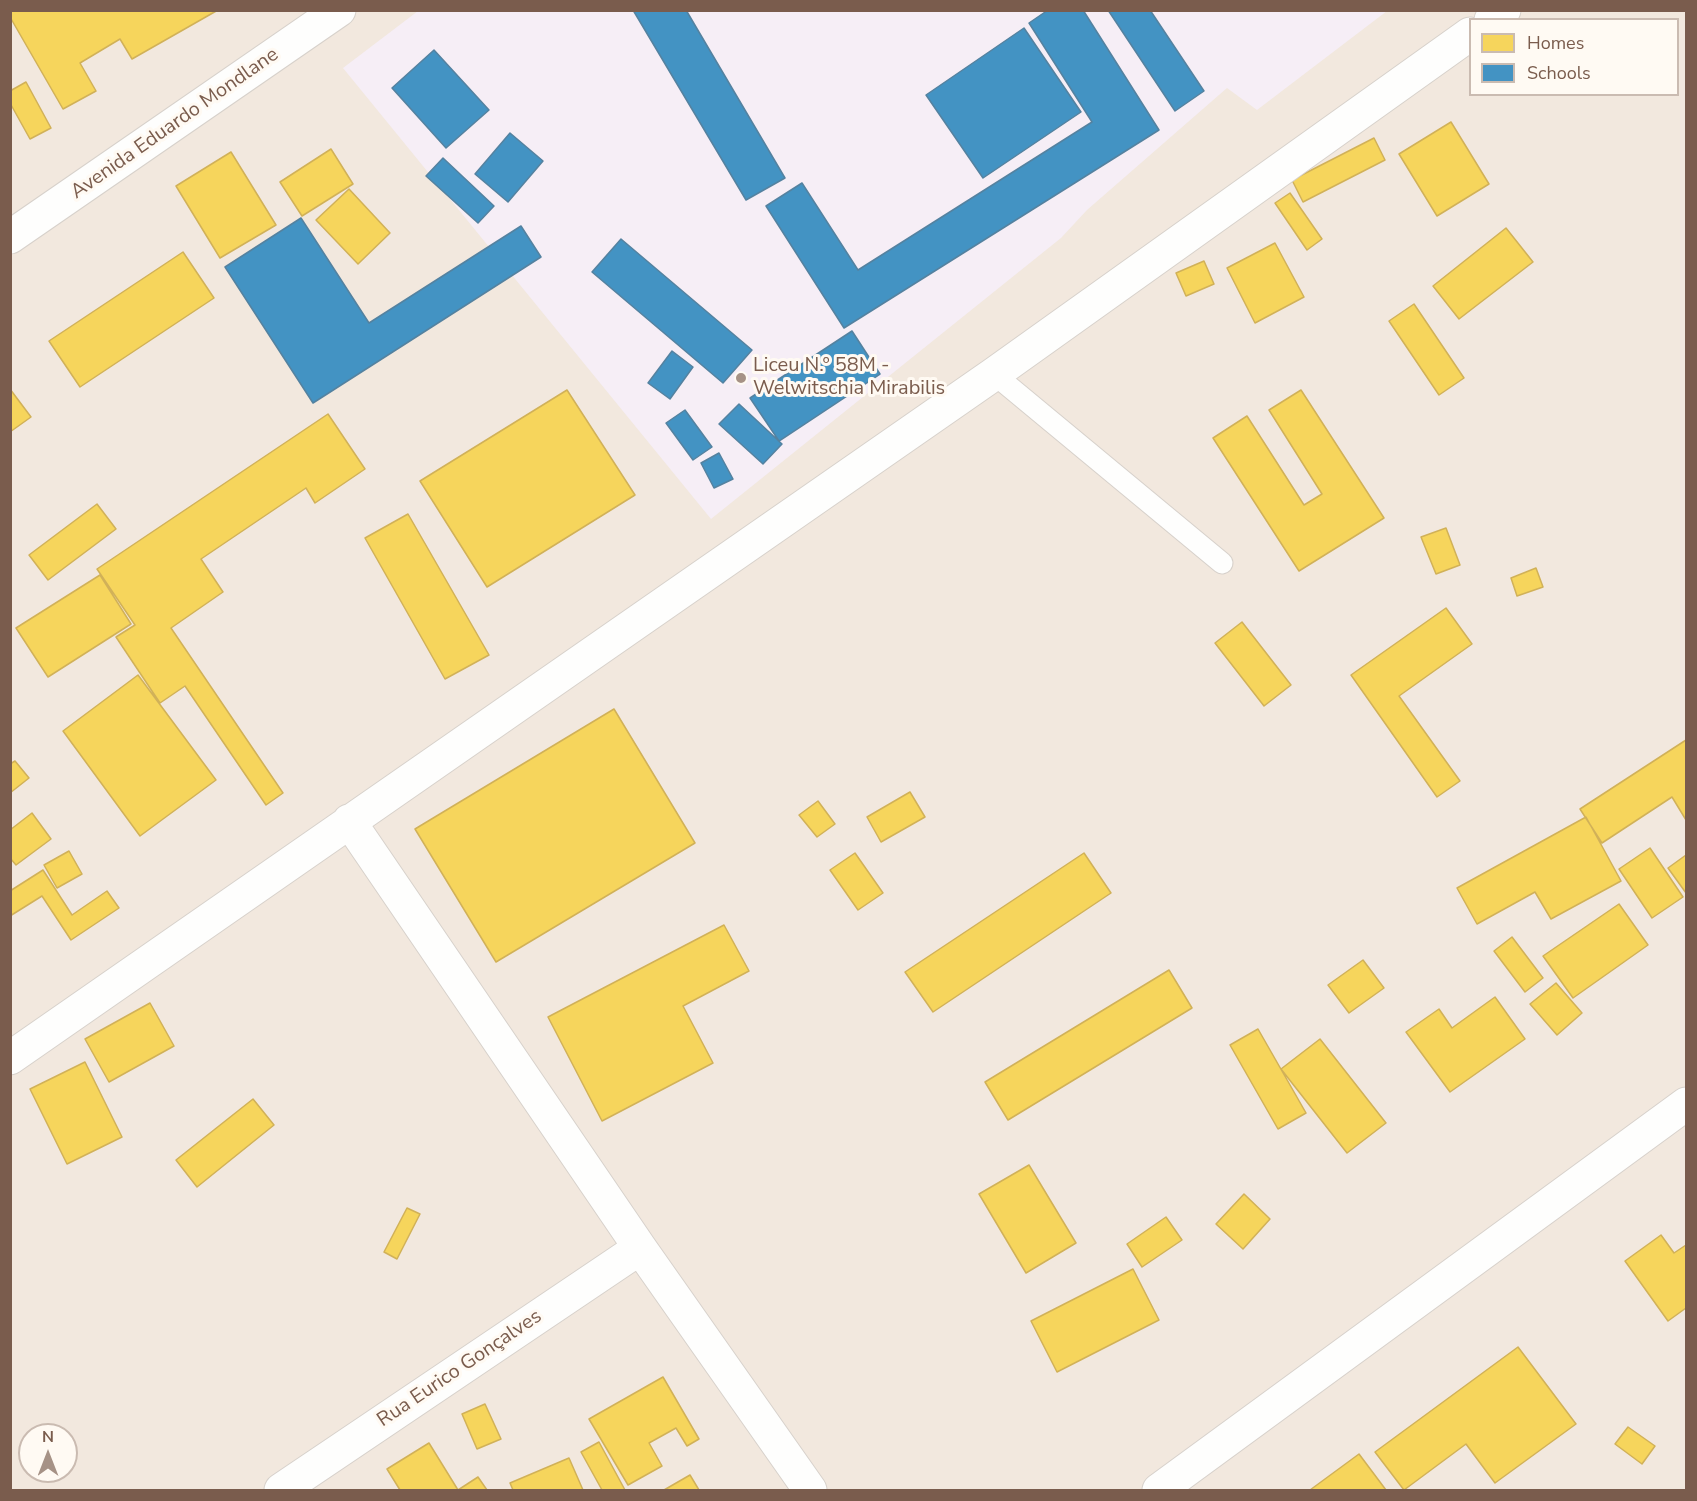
<!DOCTYPE html>
<html>
<head>
<meta charset="utf-8">
<style>
	body { margin:0 }
	#map { position:relative; width:1697px; height:1501px; overflow:hidden; background:#f9f5f0; font-family:"Nunito Sans",sans-serif }
	canvas { display:block }
	.frame { position:absolute; inset:0; border:12px solid #7a5c4d; pointer-events:none }
	.legend { position:absolute; left:1469px; top:18px; width:210px; height:78px; box-sizing:border-box; background:#fffaf3; border:2px solid #cabbb1; margin:0; padding:8px 10px; list-style:none; font-size:18px; color:#7a5c4d }
	.legend li { display:flex; align-items:center; gap:12px; height:30px }
	.legend b { width:30px; border:2px solid #cabbb1 }
	.north { position:absolute; left:18px; top:1423px; width:60px; height:60px; box-sizing:border-box; background:#fffaf3; border:2px solid #cabbb1; border-radius:50%; rotate:0deg; font-size:16px; font-weight:700; line-height:24px; text-align:center; color:#7a5c4d }
	.north::after { content:''; display:block; margin:auto; width:21px; height:27px; background:#a69286; clip-path:polygon(50% 0,100% 100%,50% 72%,0 100%) }
</style>
</head>
<body>
<div id="map">
<canvas width="1697" height="1501"></canvas>
<div class="frame"></div>
<ul class="legend">
<li><b style="height:16px;background:#f6d55c"></b>Homes</li>
<li><b style="height:16px;background:#4393c3"></b>Schools</li>
</ul>
<div class="north">N</div>
</div>
<script>
const ctx = document.querySelector('canvas').getContext('2d');
ctx.lineJoin = 'round';
function fill(path, color) { ctx.fillStyle = color; ctx.fill(path, 'evenodd'); }
function strokePath(path, color, width, dash) { ctx.strokeStyle = color; ctx.lineWidth = width; ctx.lineCap = dash ? 'butt' : 'round'; ctx.setLineDash(dash || []); ctx.stroke(path); }
function write(font, color, halo, rows, align = 'center') {
  ctx.font = font + ' "Nunito Sans",sans-serif'; ctx.lineWidth = 6; ctx.setLineDash([]); ctx.textBaseline = 'middle'; ctx.strokeStyle = halo; ctx.fillStyle = color; for (const [text, x, y, turn = 0] of rows) {
    ctx.save(); ctx.translate(x, y); ctx.rotate((+turn || 0) * Math.PI / 180); ctx.textAlign = isNaN(turn) ? turn : align; if (halo) ctx.strokeText(text, 0, 0); ctx.fillText(text, 0, 0); ctx.restore();
  }
}
fill(new Path2D(`
	M11 11H1686V1490H11ZM1470 20H1678V94H1470ZM30 1435H66V1471H30Z`), '#f2e8de');
fill(new Path2D(`
	M418 11H1387L1257 110 1227 88 1087 210 1061 238 711 519 343 68Z`), '#f6eef6');
const homes = new Path2D(`
	M10 10H218L132 59 120 39 80 63 96 91 63 109 10 17Z
	M26 82 51 128 30 139 10 103V91Z
	M1451 122 1489 184 1437 216 1399 154Z
	M1374 138 1385 160 1303 202 1292 180Z
	M331 149 353 184 302 216 280 182Z
	M231 152 276 225 220 258 176 186Z
	M349 189 390 233 358 264 316 220Z
	M1290 193 1322 239 1307 250 1275 203Z
	M1506 228 1533 262 1459 319 1433 286Z
	M1275 243 1304 297 1255 323 1227 268Z
	M183 252 214 298 80 387 49 341Z
	M1204 261 1214 284 1186 296 1176 273Z
	M1414 304 1464 378 1439 395 1389 321Z
	M10 389 31 417 10 432Z
	M567 390 635 495 487 587 420 481Z
	M1301 390 1384 518 1299 571 1213 438 1247 416 1304 505 1322 494 1269 410Z
	M328 414 365 469 315 503 306 488 201 559 223 592 171 628 283 793 266 805 185 686 160 703 116 637 135 625 97 569Z
	M97 504 116 529 48 580 29 555Z
	M408 514 489 655 445 679 365 538Z
	M1446 528 1460 565 1436 574 1421 537Z
	M1536 568 1543 587 1517 596 1511 578Z
	M100 575 131 624 48 677 16 628Z
	M1446 608 1472 644 1399 696 1460 781 1437 797 1351 675Z
	M1242 622 1291 685 1264 706 1215 643Z
	M138 675 216 780 140 836 63 731Z
	M614 709 695 843 496 962 415 829Z
	M1686 740V820L1672 797 1602 843 1580 809Z
	M15 761 29 778 10 793V764Z
	M910 792 925 817 881 842 867 817Z
	M818 801 835 824 817 837 799 815Z
	M32 813 51 839 16 865 10 858V830Z
	M1586 817 1621 881 1551 919 1535 892 1477 924 1457 888Z
	M1650 848 1683 897 1652 918 1619 869Z
	M69 851 82 874 57 888 44 865Z
	M855 853 883 893 858 910 830 870Z
	M1084 853 1111 893 933 1012 905 972Z
	M1686 855V893L1668 868Z
	M43 870 72 915 107 891 119 908 71 940 42 896 10 916V891Z
	M1619 904 1648 945 1573 998 1543 956Z
	M724 925 749 971 683 1006 713 1063 602 1121 548 1017Z
	M1512 937 1543 978 1525 992 1494 951Z
	M1363 960 1384 988 1349 1013 1328 985Z
	M1169 970 1192 1008 1008 1120 985 1082Z
	M1556 983 1582 1013 1557 1035 1530 1004Z
	M1495 997 1525 1039 1450 1092 1406 1032 1439 1009 1452 1028Z
	M150 1003 174 1046 109 1082 85 1039Z
	M1258 1029 1306 1113 1278 1129 1230 1045Z
	M1320 1039 1386 1123 1347 1153 1281 1069Z
	M85 1062 122 1137 67 1164 30 1089Z
	M253 1099 274 1125 197 1187 176 1160Z
	M1029 1165 1076 1243 1026 1273 979 1194Z
	M1244 1194 1270 1219 1243 1249 1216 1224Z
	M407 1208 420 1214 397 1259 384 1252Z
	M1166 1217 1182 1240 1142 1267 1127 1244Z
	M1661 1235 1674 1253 1686 1245V1308L1668 1321 1625 1261Z
	M1133 1269 1159 1320 1057 1372 1031 1321Z
	M1518 1347 1576 1424 1495 1483 1466 1444 1404 1490 1375 1452Z
	M663 1377 699 1439 687 1446 676 1428 649 1443 662 1466 628 1485 589 1419Z
	M485 1404 501 1439 477 1449 462 1414Z
	M1628 1427 1655 1446 1642 1464 1615 1444Z
	M599 1442 625 1490H602L581 1452Z
	M429 1443 458 1490 478 1477 487 1490H400L387 1469Z
	M1359 1454 1386 1490H1310Z
	M569 1458 583 1490H513L510 1483Z
	M690 1475 699 1490H664Z`);
fill(homes, '#f6d55c');
strokePath(homes, '#d1b158', 1.5);
const schools = new Path2D(`
	M633 10H686L785 178 746 200Z
	M1048 10H1083L1159 130 844 328 766 206 802 183 858 270 1092 122 1029 23Z
	M1108 10H1150L1204 91 1175 111Z
	M1024 28 1081 112 983 178 926 95Z
	M434 50 489 110 446 148 392 88Z
	M510 133 543 161 508 202 475 174Z
	M443 158 494 206 478 223 426 176Z
	M301 218 369 323 521 226 541 257 313 403 225 267Z
	M621 239 752 350 723 383 592 272Z
	M852 331 880 374 779 441 750 398Z
	M672 351 693 367 670 399 648 383Z
	M739 404 782 444 763 464 719 424Z
	M685 410 712 447 693 460 666 423Z
	M719 453 733 479 714 488 701 463Z`);
fill(schools, '#4393c3');
strokePath(schools, '#5482a0', 1.5);
const lane = new Path2D(`
	M994 374 1222 563`);
const street = new Path2D(`
	M1491 20 1504 10
	M10 237 339 10
	M349 821 640 1248 810 1490
	M10 1058 994 374 1470 34
	M281 1490 640 1248
	M1159 1490 1686 1104`);
strokePath(lane, '#d7d1cb', 23);
strokePath(street, '#d7d1cb', 35);
strokePath(lane, '#fefefd', 21);
strokePath(street, '#fefefd', 33);
for (const [x, y, r, color] of [
	[741,378,6,"#a69286"]
]) { const dot = new Path2D(); dot.arc(x, y, r, 0, 2 * Math.PI); ctx.fillStyle = color; ctx.fill(dot); strokePath(dot, '#fffaf3', 2); }
write('20px', '#7a5c4d', '#fffaf3', [
	["Avenida Eduardo Mondlane",175,124,-35],
	["Rua Eurico Gonçalves",460,1369,-34]
]);
write('20px', '#7a5c4d', '#fffaf3', [
	["Liceu N.º 58M -",753,366],
	["Welwitschia Mirabilis",753,389]
], 'left');
</script>
</body>
</html>
